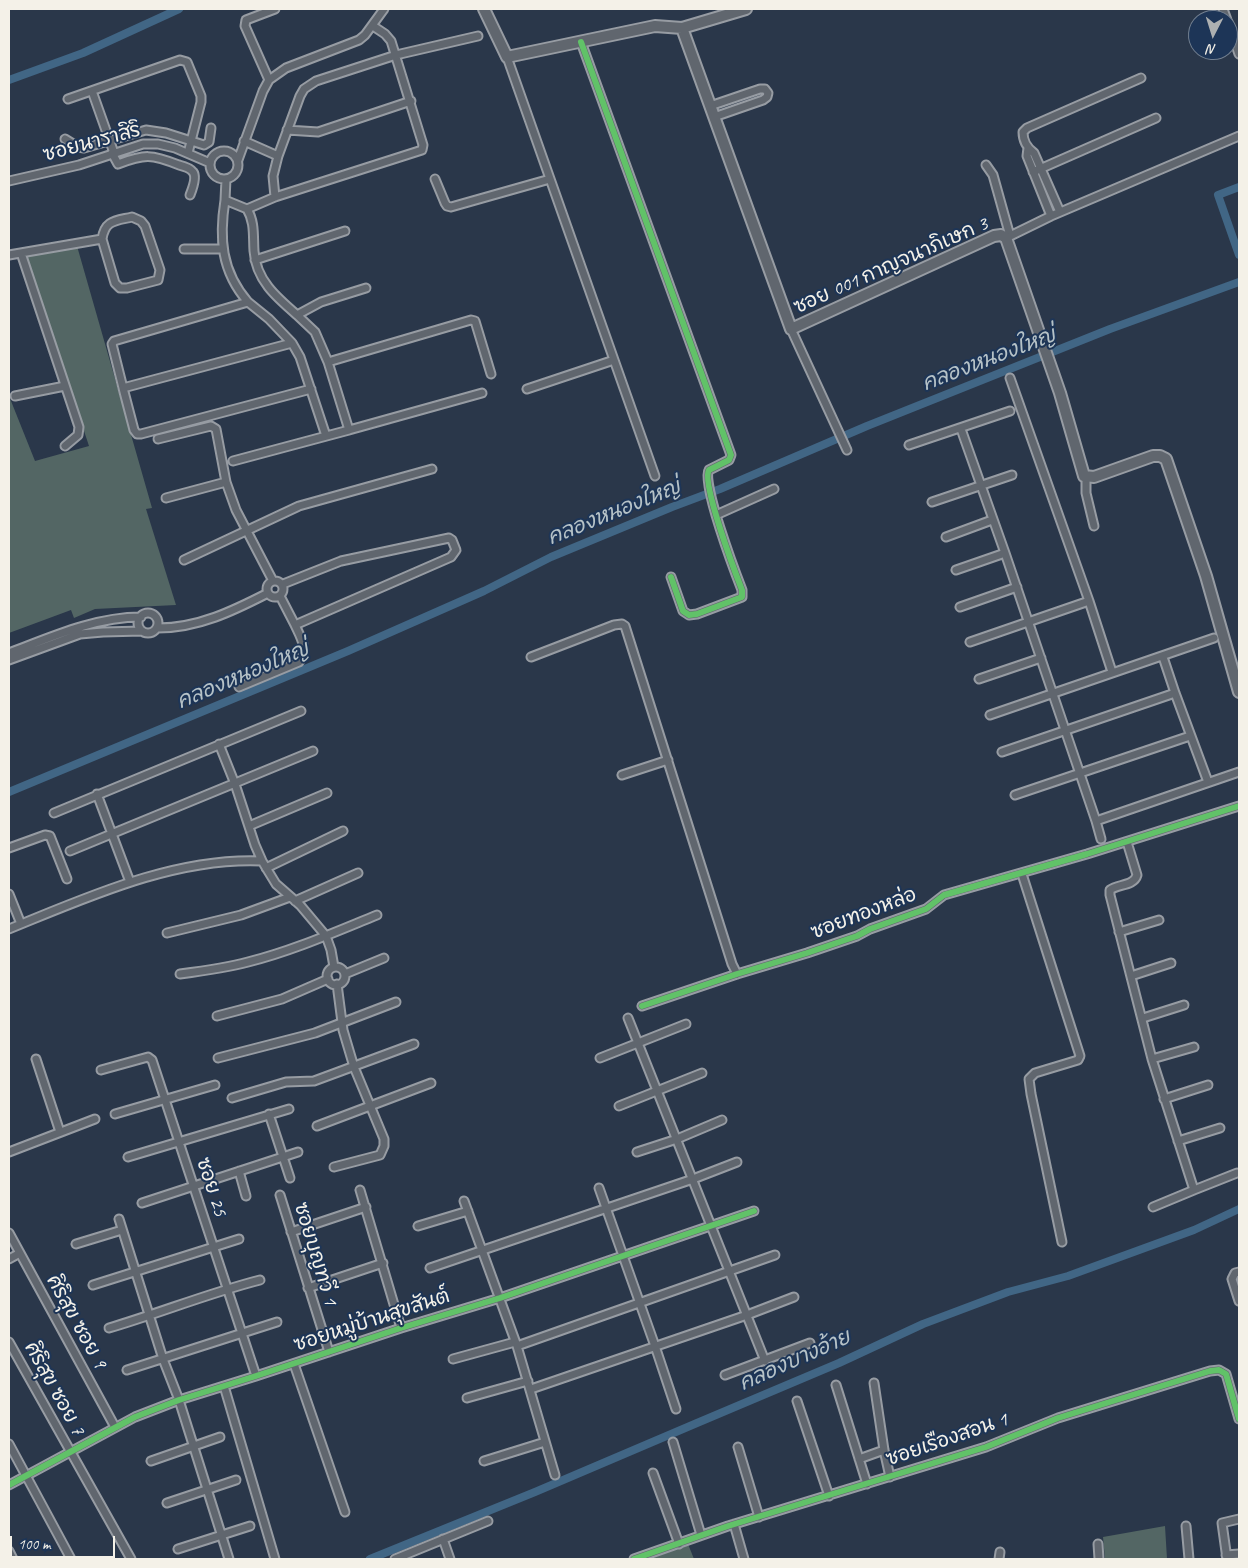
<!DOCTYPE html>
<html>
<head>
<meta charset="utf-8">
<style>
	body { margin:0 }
	#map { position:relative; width:1248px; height:1568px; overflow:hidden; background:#2a374a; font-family:Caveat,sans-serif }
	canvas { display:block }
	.frame { position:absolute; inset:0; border:10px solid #f4f1e8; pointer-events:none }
	.north { position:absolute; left:1188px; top:10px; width:50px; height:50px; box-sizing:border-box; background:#1d3557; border:1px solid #738091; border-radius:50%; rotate:185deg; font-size:14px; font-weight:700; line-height:20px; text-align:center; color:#f4f1e8 }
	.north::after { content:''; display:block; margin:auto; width:18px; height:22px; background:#adb0b1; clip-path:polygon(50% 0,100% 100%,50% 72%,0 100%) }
	.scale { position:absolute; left:10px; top:1536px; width:105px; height:22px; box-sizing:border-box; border:2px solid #f4f1e8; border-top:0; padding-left:6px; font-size:15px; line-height:18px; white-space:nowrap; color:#f4f1e8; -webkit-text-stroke:4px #1d3557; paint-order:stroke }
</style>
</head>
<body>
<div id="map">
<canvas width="1248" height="1568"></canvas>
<div class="frame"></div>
<div class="north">N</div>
<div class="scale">100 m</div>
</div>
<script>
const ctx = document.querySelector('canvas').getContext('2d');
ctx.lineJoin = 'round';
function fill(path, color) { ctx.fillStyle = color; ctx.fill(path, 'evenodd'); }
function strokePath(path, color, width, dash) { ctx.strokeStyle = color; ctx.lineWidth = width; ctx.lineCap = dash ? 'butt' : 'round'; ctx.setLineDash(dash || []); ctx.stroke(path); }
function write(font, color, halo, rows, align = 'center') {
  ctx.font = font + ' Caveat,"Playpen Sans Thai",sans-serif'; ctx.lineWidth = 4; ctx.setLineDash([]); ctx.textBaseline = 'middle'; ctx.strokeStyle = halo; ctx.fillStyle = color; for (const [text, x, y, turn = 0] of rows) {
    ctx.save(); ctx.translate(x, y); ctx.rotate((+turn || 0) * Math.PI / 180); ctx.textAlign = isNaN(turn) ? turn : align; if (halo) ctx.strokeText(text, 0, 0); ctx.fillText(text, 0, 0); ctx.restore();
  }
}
fill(new Path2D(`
	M77 246 152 508 146 509 176 605 95 609 74 618 71 610 9 633V396L35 461 89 446 26 256Z
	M1165 1526 1167 1559H1105L1103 1537Z
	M688 1544 694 1559H645Z`), '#536664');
strokePath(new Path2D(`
	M9 80 83 53 179 9
	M1239 187 1218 195 1239 255
	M9 792 348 651 484 591 551 557 672 507 720 489 867 426 1110 329 1239 282
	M370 1559 535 1492 697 1423 839 1363 923 1324 1008 1292 1068 1276 1194 1230 1239 1209`), '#416685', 8);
const street = new Path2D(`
	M1223 9 1227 20
	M1228 22 1239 54
	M581 42 731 455 729 460 709 470C701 482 735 572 742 590V597L697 614 689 615 683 611 671 577
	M507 57 655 476
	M269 80 245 26 246 20 275 9
	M92 91 114 153
	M68 99 180 60 187 62 201 96V102L188 153
	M710 106 760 89H765L768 93 767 97 763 100 714 117
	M287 130 318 132 411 101
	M65 139 78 147 84 148 146 130 166 133 204 145 209 142 211 128
	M244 141 278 156
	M1028 148 1027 156 1051 216
	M210 165a14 14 0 1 1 28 0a14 14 0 1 1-28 0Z
	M112 153 118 164C145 154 151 154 179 165 183 166 190 168 193 172 197 177 192 190 190 195
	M238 160 263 91 269 80 286 68 359 40 365 35 384 9
	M986 165 993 175 1010 236
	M1033 172 1156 118
	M226 179 225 200 247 209 275 197 422 150 423 145 391 41 385 34 373 26
	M435 179 445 203 447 206 451 207 550 179
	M9 181 79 165 143 144H158L175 148 210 163
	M275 197 273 176 278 156 300 96 304 89 316 81 396 55 478 36
	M225 200C219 238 221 271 248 302L114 341 112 344 123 388 292 343 300 357 326 436
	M247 209C255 222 253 236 254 251 256 280 276 297 297 315L321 302 366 288
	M1060 212 1034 153C1026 147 1023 141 1023 132L1027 128 1141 78
	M1006 238 1051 216 1239 136
	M184 249H222
	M21 253 79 427 78 435 65 446
	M9 255 102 239 115 283 120 288H127L158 280 160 270 145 226 141 221 132 217C115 221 105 220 102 239
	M255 260 345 231
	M248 302 269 319 292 343
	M297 315 315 332 328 362 471 320 475 321 491 374
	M791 329 847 450
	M328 362 349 430 482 393
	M1010 378 1089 601 1112 672
	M123 388 134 430 137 434H141L311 389
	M527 389 614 360
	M15 396 65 386
	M961 429 1005 553 1096 821 1101 839
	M158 439 211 426 216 429 226 482 236 510 273 581
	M909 445 1010 411
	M233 461 349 430
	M1086 477V493L1094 526
	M166 498 226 482
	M932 502 1012 475
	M716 515 774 489
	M946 537 992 520
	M184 560 299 506 432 469
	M956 570 1005 553
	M267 589a8 8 0 1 1 16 0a8 8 0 1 1-16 0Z
	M280 596 295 625 451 557 456 550 452 540 449 538 341 561 283 584
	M960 607 1017 587
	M138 623a10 10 0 1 1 20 0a10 10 0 1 1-20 0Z
	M158 628C198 628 233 611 268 593
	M970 642 1089 601
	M9 653C51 637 95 617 141 617
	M531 657 614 625 622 624 625 626 732 964 737 974
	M1163 657 1175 693 1208 782
	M9 660 80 634 103 632 142 631
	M979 679 1041 658
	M239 687 299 662C309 650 301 638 295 625
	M990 715 1214 638
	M219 744 235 784 255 845 262 861
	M1002 752 1175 693
	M622 775 668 760
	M97 794 130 882
	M1015 795 1190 736
	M54 813 301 711
	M1096 821 1239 772
	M249 826 327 793
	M1127 842 1137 875C1134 886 1118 884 1110 890V895L1152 1059 1194 1190 1237 1173
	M9 848 45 835 50 836 67 879
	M70 851 313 751
	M266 868 343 831
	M1022 874 1080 1056 1078 1060 1035 1073 1029 1079 1031 1094 1062 1242
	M9 894 21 924
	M295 901 358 873
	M9 929C88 897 175 857 262 861L276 884 300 905 326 936 331 950 334 967
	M1119 932 1159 920
	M167 933 241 915 290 897
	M327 976a9 9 0 1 1 18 0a9 9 0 1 1-18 0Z
	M180 974C203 971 226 968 248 962 292 951 335 932 377 915
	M345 974 384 958
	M1131 976 1171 963
	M642 1006 737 974 807 953 857 936 870 929 926 909 944 895 1087 854 1239 806
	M217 1016 282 999 328 979
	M628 1018 765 1361
	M1143 1018 1184 1005
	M218 1058 315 1033 396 1002
	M600 1058 686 1024
	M36 1059 60 1132
	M1152 1059 1194 1047
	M101 1070 148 1057 152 1060 256 1376
	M232 1098 286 1082 314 1081 414 1044
	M1164 1099 1208 1085
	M619 1106 702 1073
	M115 1114 215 1085
	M269 1114 290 1178
	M317 1126 431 1083
	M1178 1141 1220 1128
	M9 1152 95 1119
	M637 1152 677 1139 722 1120
	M128 1157 289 1109
	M334 1167 380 1155 384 1146V1139L354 1067 343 1030 337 984
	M239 1171 246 1196
	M599 1188 655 1346 676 1409
	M360 1190 401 1328
	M280 1195 329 1352
	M464 1201 517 1346 555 1475
	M142 1203 298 1152
	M1153 1207 1194 1190
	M119 1219 163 1359 179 1400 229 1559
	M418 1226 468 1211
	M291 1232 366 1207
	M9 1233 115 1427
	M76 1244 122 1230
	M9 1259 20 1253
	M430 1268 693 1179 737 1162
	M1239 1272 1235 1273 1232 1279 1239 1301
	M93 1285 239 1239
	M308 1288 383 1263
	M109 1328C160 1313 209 1293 260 1280
	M9 1342 131 1559
	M517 1346 775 1255
	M453 1359 515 1342
	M294 1364 345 1512
	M127 1370 277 1322
	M725 1375 810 1343
	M874 1383 884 1450 890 1477
	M836 1385 867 1484
	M224 1386 275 1559
	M531 1389 747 1315 794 1297
	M467 1398 528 1381
	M797 1401 829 1496
	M673 1442 701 1535
	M9 1444 71 1559
	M738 1447 759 1517
	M859 1459 884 1450
	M151 1461 220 1437
	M484 1461 545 1442
	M653 1473 679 1544
	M9 1485 135 1417 179 1400 256 1376 401 1328 500 1298 754 1211
	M167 1503 236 1480
	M734 1524 744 1559
	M1186 1526 1189 1559
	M443 1539 450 1559
	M1098 1544 1099 1559
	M178 1549 250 1526
	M9 1551 13 1559
	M1226 1555 1239 1554
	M395 1559 488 1521
	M634 1559 728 1526 986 1447 1058 1418 1210 1371 1219 1370 1226 1374 1239 1419
	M999 1559 1000 1552
	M1227 1559 1222 1523 1239 1519`);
const secondary = new Path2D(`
	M484 9 507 57 655 26 682 28
	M682 28 791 329 994 236 1001 235 1006 238 1060 393 1084 476 1094 477 1153 456H1160L1166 459 1206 576 1239 692
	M682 28 746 9`);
strokePath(street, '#979ca3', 11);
strokePath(secondary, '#979ca3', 14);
strokePath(street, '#60666e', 7);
strokePath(secondary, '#60666e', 10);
strokePath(new Path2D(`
	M581 42 731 455 729 460 709 470C701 482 735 572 742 590V597L697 614 689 615 683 611 671 577
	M642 1006 737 974 807 953 857 936 870 929 926 909 944 895 1087 854 1239 806
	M9 1485 135 1417 179 1400 256 1376 401 1328 500 1298 754 1211
	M634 1559 728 1526 986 1447 1058 1418 1210 1371 1219 1370 1226 1374 1239 1419`), '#61c268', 6);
write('20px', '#f4f1e8', '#1d3557', [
	["ซอยนาราสิริ",92,143,-15],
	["ซอย 001 กาญจนาภิเษก 3",891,266,-24],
	["ซอยทองหล่อ",864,914,-21],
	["ซอย 25",211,1187,72],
	["ซอยบุญทวี 1",315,1254,73],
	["ซอยหมู่บ้านสุขสันต์",372,1321,-18],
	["ศิริสุข ซอย 9",76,1322,61],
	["ศิริสุข ซอย 7",54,1389,61],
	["ซอยเรืองสอน 1",947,1440,-19]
]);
write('italic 21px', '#b6c2c7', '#1d3557', [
	["คลองหนองใหญ่",989,360,-21],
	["คลองหนองใหญ่",614,513,-22],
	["คลองหนองใหญ่",243,676,-23],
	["คลองบางอ้าย",795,1361,-24]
]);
</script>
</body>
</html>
